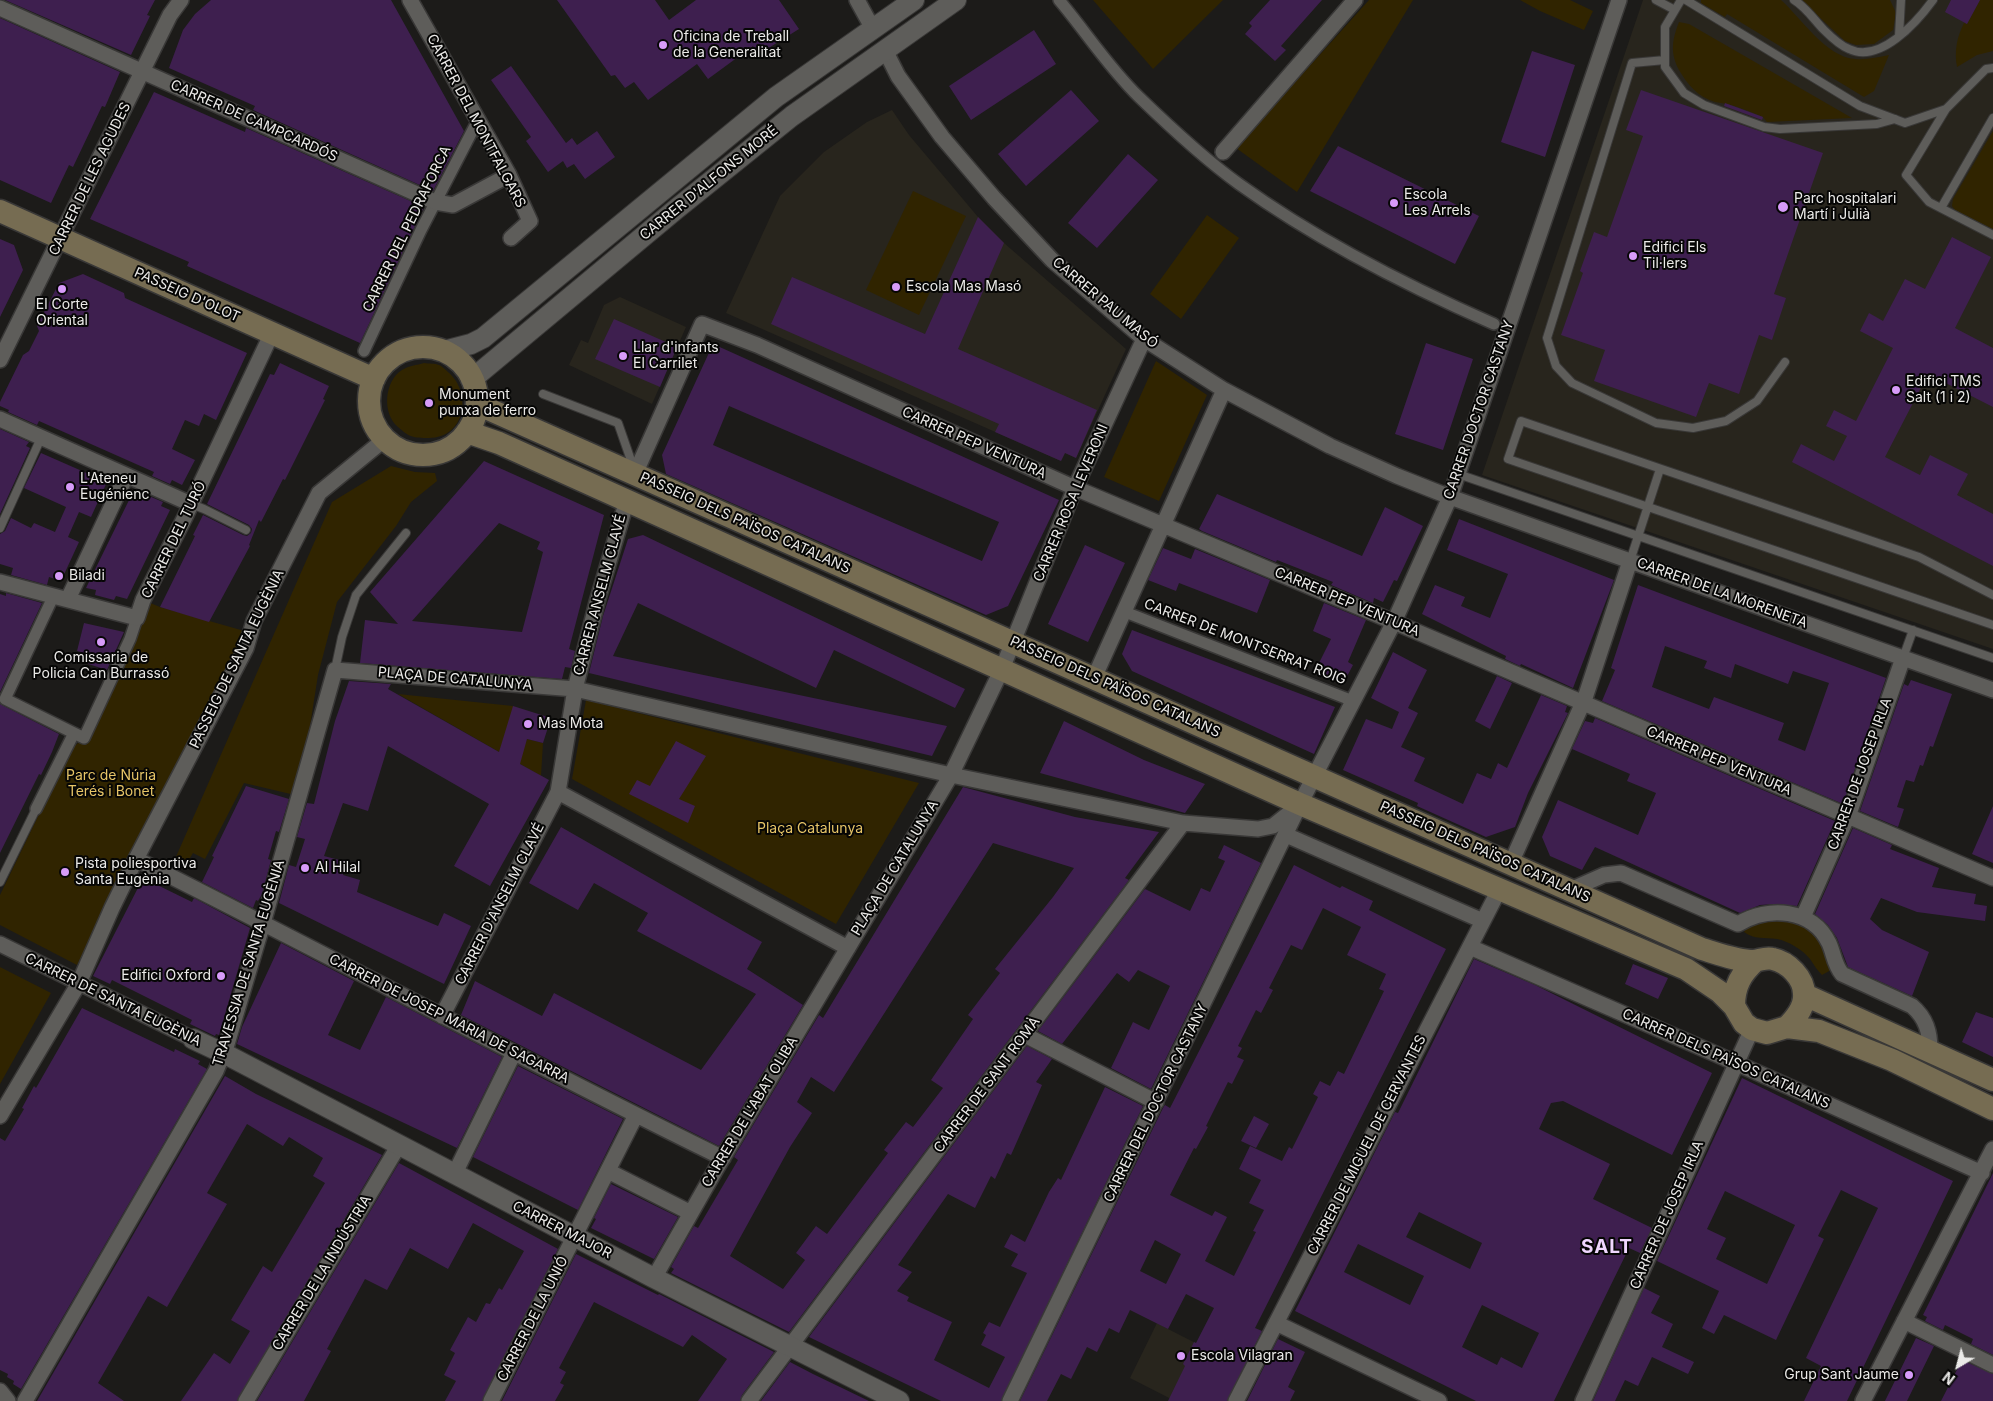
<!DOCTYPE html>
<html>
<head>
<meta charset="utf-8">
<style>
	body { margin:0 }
	#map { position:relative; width:1993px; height:1401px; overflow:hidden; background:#1c1b19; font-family:Inter,sans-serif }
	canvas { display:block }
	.north { position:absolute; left:1933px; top:1341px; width:50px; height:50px; -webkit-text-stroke:4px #060605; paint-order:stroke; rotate:217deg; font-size:14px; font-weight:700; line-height:20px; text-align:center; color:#ebeae8 }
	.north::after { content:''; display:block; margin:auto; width:18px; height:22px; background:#ebeae8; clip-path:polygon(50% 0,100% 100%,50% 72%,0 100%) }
</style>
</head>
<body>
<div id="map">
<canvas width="1993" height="1401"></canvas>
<div class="north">N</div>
</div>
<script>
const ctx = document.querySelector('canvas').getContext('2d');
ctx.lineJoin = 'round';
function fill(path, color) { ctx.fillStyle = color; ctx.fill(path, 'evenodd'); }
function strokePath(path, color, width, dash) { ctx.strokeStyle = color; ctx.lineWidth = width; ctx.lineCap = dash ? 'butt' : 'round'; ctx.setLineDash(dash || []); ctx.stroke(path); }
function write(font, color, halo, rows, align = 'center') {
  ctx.font = font + ' Inter,sans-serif'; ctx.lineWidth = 4; ctx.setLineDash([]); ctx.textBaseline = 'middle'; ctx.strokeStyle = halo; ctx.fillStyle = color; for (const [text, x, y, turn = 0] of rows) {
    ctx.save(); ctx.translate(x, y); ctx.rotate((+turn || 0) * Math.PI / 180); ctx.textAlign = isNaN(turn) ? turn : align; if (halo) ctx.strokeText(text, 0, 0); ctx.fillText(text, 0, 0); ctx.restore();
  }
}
fill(new Path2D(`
	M1643 0H1993V649L1482 475Z
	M892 110 909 135 978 217 1004 243 1126 349 1076 458 1065 453 1061 461 726 313 780 196 824 152 867 122Z
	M620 297 686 327 652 404 569 365 581 340 588 343 604 305Z
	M1157 1323 1168 1329 1237 1364 1175 1401 1130 1378Z`), '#28251d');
fill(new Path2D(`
	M1093 0H1223L1153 69Z
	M1369 0H1413L1297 192 1236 148Z
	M1520 0H1570L1593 11 1584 30 1540 11Z
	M1701 0H1781C1801 18 1826 57 1855 59 1867 60 1878 57 1889 55L1874 91 1864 97 1727 14 1725 17 1701 3Z
	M1801 0H1890L1896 13 1893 30 1874 44 1856 45 1845 41Z
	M1980 0H1993V51L1977 55 1957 67C1954 51 1957 37 1964 23L1967 24Z
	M1679 22 1689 24 1852 118 1767 122 1763 117C1751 112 1739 107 1727 104 1723 103 1719 103 1715 102 1698 97 1688 85 1679 70 1670 53 1672 40 1679 22Z
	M1993 131V229L1955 210 1952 206 1953 199Z
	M913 191 966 216 919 315 866 290Z
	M1207 215 1239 238 1181 319 1150 294Z
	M1156 361 1207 395 1159 501 1104 477Z
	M424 363C429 364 435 363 439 365 442 366 446 370 448 372 473 393 465 438 429 438 413 438 409 437 398 427 382 414 384 381 402 370 408 366 417 365 424 363Z
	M391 466 415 472 435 473 437 481 411 502 396 526 337 602 318 675 299 796 244 783 205 859 193 853 187 863 175 859 332 502Z
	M143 600 160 607 248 632 77 965 0 925V895L70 750 84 738Z
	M398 694 513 706 524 747 527 739 543 743 541 776Z
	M586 700 919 783 836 924 572 779Z
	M1773 919C1809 920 1823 935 1831 970L1822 975C1817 970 1814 965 1810 959 1803 950 1788 941 1777 939 1764 937 1755 940 1744 932L1748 925Z
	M0 967 51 993 0 1084Z`), '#302400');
fill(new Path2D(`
	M5 0H155L147 15 150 16 131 55Z
	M211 0H391L464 131 433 191 253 110 255 106 169 68 183 30 195 14Z
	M557 0H655L669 20 696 0H779L799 29 759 54 753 46 708 79 697 64 648 100 634 82 625 88 615 75 611 76Z
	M1270 0H1322L1281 46 1286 50 1275 61 1245 34 1252 26 1249 23Z
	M1951 0H1980L1967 24 1945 12Z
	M0 18 120 72 105 107 102 106 73 167 69 165 51 203 0 180Z
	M1034 30 1056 64 971 120 949 86Z
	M1532 51 1575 65 1545 157 1501 142Z
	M511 66 566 143 572 138 577 145 597 131 615 157 585 179 574 164 567 168 563 161 548 172 526 141 531 137 491 80Z
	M1071 90 1099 121 1026 186 998 154Z
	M1641 90 1823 153 1774 294 1786 298 1772 340 1759 335 1739 394 1709 383 1696 417 1594 381 1605 350 1561 335 1583 273 1580 271 1594 232 1607 237 1643 136 1626 130Z
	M154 92 245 132 246 128 424 207 360 343 187 266 189 262 90 219Z
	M1725 103 1763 117 1762 120 1724 106Z
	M1338 146 1479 216 1455 264 1310 191Z
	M1128 154 1158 180 1097 248 1068 223Z
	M978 217 1004 243 958 349 1097 410 1076 458 1065 453 1061 461 995 432 999 424 771 324 792 277 925 334Z
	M1952 237 1991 257 1955 328 1993 348V407L1928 374 1885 457 1920 475 1930 455 1968 474 1957 495 1993 514V566L1792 462 1801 444 1834 461 1847 436 1826 426 1834 410 1856 421 1893 348 1860 331 1869 313 1883 321 1905 279 1925 289Z
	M0 239 14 245 23 270 0 317Z
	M83 274 124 293 125 298 247 353 216 420 204 414 199 426 185 420 172 449 195 460 182 485 172 480 170 484 152 476 154 472 39 421 37 425 8 412 9 410 0 406V402L23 355 29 351 39 331 37 326 59 283Z
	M614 319 677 347 660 387 595 359Z
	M1426 343 1473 359 1443 450 1395 434Z
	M713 344 1059 500 1008 606 986 615 666 474 662 455ZM729 406 999 522 982 561 713 445Z
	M280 363 329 386 323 399 325 400 285 480 283 479 261 522 259 520 249 545 250 546 209 622 160 607 195 536 193 535 203 515 243 535 247 536 251 533 252 529 249 525 207 504 270 374 274 375Z
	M0 429 29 442 26 446 30 448 0 514Z
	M41 453 107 482 91 517 79 512 68 537 79 542 61 581 49 577 47 585 11 575 13 568 0 564V534L5 531 11 518 31 528 34 523 55 532 66 507 24 488Z
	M484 461 604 515 569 649 575 651 571 668 565 667 562 679 360 663 365 620 398 624 370 592ZM499 523 540 542 537 549 543 552 522 632 412 621Z
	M132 494 142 498 144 494 163 502 161 506 170 510 127 599 116 596 114 600 95 595 96 590 86 588Z
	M1217 494 1362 556 1385 507 1423 526 1397 581 1394 580 1383 602 1374 598 1373 603 1331 585 1333 582 1277 560 1276 562 1202 531 1199 529Z
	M1459 519 1614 580 1573 688 1521 664 1520 666 1505 659 1506 656 1422 614 1435 585 1465 597 1461 606 1490 618 1508 574 1447 550Z
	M643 535 965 689 955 708 834 650 816 688 638 603 613 656 947 726 932 756 589 673 603 616 628 539Z
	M1085 545 1125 563 1088 642 1048 624Z
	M1163 548 1191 559 1195 549 1270 580 1257 613 1179 583 1176 591 1148 580Z
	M1638 585 1886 678 1843 804 1602 701 1615 670 1611 668ZM1665 646 1707 661 1704 668 1731 678 1735 664 1788 684 1793 671 1829 683 1805 751 1778 740 1784 723 1714 697 1709 709 1652 687Z
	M6 593 42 603 0 692V594L6 596Z
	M1324 603 1366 620 1348 662 1353 665 1343 684 1315 671 1331 639 1313 631Z
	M84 623 124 632 107 670 79 661 81 652 77 651Z
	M1132 630 1335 707 1314 754 1132 671 1122 654Z
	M1393 652 1427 670 1408 708 1418 713 1401 747 1425 758 1414 781 1463 804 1477 773 1491 779 1498 763 1507 768 1541 695 1567 706 1565 712 1568 713 1528 793 1515 827 1486 837 1417 806 1418 803 1343 770 1366 719 1392 729 1399 712 1371 698Z
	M1497 676 1512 683 1490 729 1475 721Z
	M1911 680 1952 694 1933 747 1930 746 1923 766 1920 765 1914 782 1906 780 1897 807 1904 809 1898 827 1860 811 1904 684 1908 686Z
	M349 681 391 684 388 689 499 752 513 706 551 718 543 743 527 739 520 764 549 780 490 886 454 866 489 804 388 746 368 811 343 803 324 856 347 862 343 875 360 880 357 892 438 926 444 913 471 926 444 984 279 903 289 865 296 867 305 839 297 837 307 803 314 804 335 721Z
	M0 704 59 734 52 752 41 775 39 774 0 853Z
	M1595 718 1835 821 1797 906 1774 904 1760 905 1740 913 1595 847 1582 870 1550 856 1542 837 1558 800 1638 835 1656 793 1627 781 1630 774 1572 749 1585 721 1593 723Z
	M1064 721 1144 760 1205 784 1185 813 1040 773Z
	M676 741 706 756 679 799 695 806 688 823 629 794 637 780 650 786Z
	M246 786 289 799 279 832 276 831 268 859 271 860 262 894 258 901 256 900 253 908 202 882 214 857 212 856Z
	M963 787 1075 817 1159 832 1125 878 1129 880 789 1332 671 1273 674 1269 671 1267 694 1226 698 1228 738 1160 734 1157 819 1015 823 1018ZM993 843 1074 868 1053 897 995 969 1000 973 968 1015 973 1019 931 1080 943 1088 913 1127 906 1122 884 1150 888 1153 827 1234 816 1226 796 1253 805 1260 783 1289 730 1256 790 1147 812 1113 797 1102 811 1077 834 1092Z
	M1993 806V863L1972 854Z
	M561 827 762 942 747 969 803 1005 719 1146 461 1015 475 981 542 1016 554 993 701 1070 756 994 637 931 648 913 594 883 578 910 529 883Z
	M1853 828 1892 845 1890 849 1939 868 1932 887 1976 894 1974 904 1987 906 1985 921 1917 912 1881 898 1870 919 1882 930 1929 952 1912 996 1848 967 1837 938 1828 925 1815 914Z
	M1224 845 1261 863 1151 1089 1111 1068 1133 1022 1149 1030 1170 986 1138 970 1129 982 1117 973 1062 1044 1038 1031 1145 889 1190 911 1201 888 1210 892 1225 861 1218 858Z
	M1294 865 1340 888 1342 886 1373 901 1369 910 1446 949 1255 1328 1262 1331 1227 1401H1168L1185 1366 1183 1364 1194 1342 1196 1343 1214 1308 1186 1294 1168 1329 1130 1310 1119 1333 1109 1328 1097 1352 1087 1347 1071 1379 1061 1374 1047 1401H1020L1163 1108 1165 1105 1170 1108ZM1323 908 1361 927 1347 955 1386 974 1379 989 1384 991 1344 1074 1338 1071 1330 1086 1320 1081 1313 1094 1318 1097 1292 1149 1289 1147 1282 1161 1250 1146 1239 1169 1261 1180 1249 1203 1264 1210 1253 1231 1256 1232 1234 1276 1205 1261 1227 1217 1215 1211 1212 1216 1170 1195 1194 1148 1196 1149 1208 1127 1206 1126 1228 1082 1232 1084 1244 1060 1237 1057 1242 1048 1238 1046 1256 1010 1261 1013 1273 990 1269 988 1291 945 1302 950ZM1155 1240 1181 1254 1166 1284 1140 1271Z
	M143 878 192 902 194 898 250 928 219 1035 216 1034 215 1036 190 1024 192 1020 112 980 110 984 93 976Z
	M281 943 354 981 328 1035 360 1050 386 997 502 1057 457 1148 237 1044 242 1027Z
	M1474 959 1535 985 1712 1073 1672 1155 1563 1101 1551 1103 1539 1129 1610 1164 1593 1199 1652 1228 1640 1253 1629 1248 1554 1401H1476L1295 1311 1395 1112 1398 1113ZM1419 1212 1482 1243 1470 1269 1406 1237ZM1358 1244 1424 1276 1410 1305 1344 1272ZM1482 1305 1539 1333 1522 1368 1501 1357 1497 1365 1462 1347Z
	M1633 964 1668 978 1658 999 1625 984Z
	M82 1008 174 1052 175 1049 200 1061 198 1064 207 1069 21 1389 13 1384 14 1381 7 1377 8 1374 0 1370V1138L5 1141 24 1109 22 1108 34 1086 36 1088Z
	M1976 1012 1993 1018V1057L1962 1042Z
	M1027 1046 1052 1059 1036 1082 1042 1085 1011 1155 1007 1153 995 1179 991 1176 975 1208 948 1194 898 1265 912 1272 897 1291 909 1297 907 1301 952 1322 934 1360 989 1388 1005 1357 981 1345 986 1335 983 1333 989 1322 1000 1327 1027 1273 1011 1266 1018 1254 1004 1247 1011 1234 1025 1242 1049 1192 1058 1178 1061 1180 1105 1087 1143 1106 1001 1401H941L809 1337Z
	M518 1066 623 1119 578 1210 473 1157Z
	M225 1076 256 1094 382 1155 237 1401H181L214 1353 230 1364 250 1331 231 1320 263 1266 272 1272 325 1183 313 1176 323 1158 289 1137 283 1146 247 1124 207 1193 227 1204 167 1307 148 1296 98 1383 124 1401H37Z
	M1742 1078 1953 1181 1847 1401H1804L1821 1366 1806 1358 1878 1208 1841 1190 1818 1236 1824 1239 1776 1340 1724 1315 1714 1334 1702 1328 1719 1291 1657 1261ZM1725 1191 1795 1225 1767 1284 1716 1259 1726 1238 1707 1229Z
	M1254 1116 1269 1124 1256 1148 1241 1141Z
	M399 1163 558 1249 482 1401H445L456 1381 444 1375 455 1353 450 1350 468 1317 476 1322 486 1303 490 1304 499 1288 502 1290 524 1251 473 1223 448 1269 410 1248 387 1290 365 1279 327 1349 331 1351 304 1401H257Z
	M1993 1173V1355L1971 1344 1973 1339 1945 1325 1943 1330 1925 1321 1927 1317 1923 1315Z
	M611 1184 678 1217 654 1259 591 1228 596 1219 594 1218Z
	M576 1254 658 1295 659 1294 774 1352 742 1395 740 1401H698L727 1359 692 1335 683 1347 594 1302 559 1368 566 1372 560 1383 564 1385 555 1401H502Z
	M1644 1288 1660 1296 1651 1313 1673 1324 1662 1347 1694 1362 1688 1374 1652 1357 1638 1386 1625 1380 1615 1401H1593Z
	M1916 1338 1934 1346 1907 1401H1885Z
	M1278 1339 1305 1352 1288 1387 1295 1391 1290 1401H1247Z
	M1962 1360 1993 1374V1401H1941Z
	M790 1362 813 1374 869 1401H761Z`), '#3e1f4f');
const service = new Path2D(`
	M1656 0 1675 10
	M1681 0 1665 27V67L1684 93 1704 105 1764 127 1780 129 1877 124 1895 119
	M1686 0 1860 106 1905 123 1946 109 1986 69 1993 68
	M1794 0C1806 7 1815 21 1824 30 1831 37 1841 46 1849 49 1880 64 1917 22 1933 0
	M1899 36 1901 0
	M1665 60 1632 63 1547 338 1556 366 1572 383 1656 423 1693 428 1726 421 1757 401 1785 362
	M1946 109 1906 175 1929 202 1993 235
	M1941 208 1993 118
	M543 394 618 423 634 469
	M1458 474 1993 658
	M191 504 204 509 246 530
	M0 528 41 438
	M1630 561 1660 469
	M1993 595 1919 557 1521 421 1508 459 1993 625
	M1903 658 1913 630
	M335 670 342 637 356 595 406 533
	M0 882 36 809`);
const pedestrian = new Path2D(`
	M1059 0C1086 32 1109 68 1139 97 1170 127 1203 158 1239 184 1318 241 1405 285 1494 324
	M364 351 421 230 478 120
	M54 595 5 699 84 738 130 639 137 618
	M1125 612 1353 701
	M36 809 74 733`);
const minor = new Path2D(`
	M410 0 509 175 530 221 511 238
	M857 0 873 29
	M0 8 435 202 453 205 509 175
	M885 50 898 76 942 137 994 198 1052 260 1144 339 1224 390 1330 446 1397 476 1450 497 1993 690
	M1223 152 1355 0
	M0 360 170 15 181 0
	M0 419 191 504
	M635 474 702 324 757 345 1075 488 1394 622 1993 878
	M0 582 137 618 143 600 185 517 272 333
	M68 599 126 476
	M1094 678 1224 390
	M1286 835 1483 921
	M136 859C333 957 526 1062 723 1158
	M1511 863 1585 698 1630 561
	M1570 890 1604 875 1621 873 1738 924C1768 906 1812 908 1829 943 1834 954 1834 964 1842 974L1912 1006C1926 1018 1930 1032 1930 1050
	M1803 917 1850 811 1903 658
	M0 944 193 1039
	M1470 947 1718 1055 1982 1173
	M848 948 558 792 575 689 951 775 1183 823 1258 829 1273 826 1298 806
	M442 1016 558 792
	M1025 1035 1156 1102
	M0 1116 79 983 112 908 136 859 246 648 254 621 319 493 385 439
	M608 1171 691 1213
	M454 1175 514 1053
	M654 1278 716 1169 951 775 1002 669 1075 488 1144 339
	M1904 1321 1993 1365
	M1276 1323 1439 1401
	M0 1391 8 1401
	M25 1401 216 1071 227 1044 263 923 335 670 575 689 597 602 627 500
	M246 1401 399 1145
	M491 1401 636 1115
	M749 1401 1183 823
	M1010 1401 1300 804 1394 622 1450 497 1619 0
	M1236 1401 1499 890
	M1583 1401 1752 1029
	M1863 1401 1993 1149`);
const tertiary = new Path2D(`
	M444 351 471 344 483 338 776 97 914 0
	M471 380 675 210 792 116 956 0
	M193 1039 227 1055 654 1278 899 1401`);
const secondary = new Path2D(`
	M0 211 374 379
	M369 401a54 54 0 1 1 108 0a54 54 0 1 1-108 0Z
	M477 404 1702 949C1719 954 1737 961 1754 961 1761 960 1766 957 1773 959 1788 962 1804 978 1804 994 1805 1006 1795 1019 1787 1027
	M467 432 499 443 1300 804 1686 969 1720 992 1734 1006 1744 1023 1752 1029 1767 1033 1787 1027 1819 1031 1892 1060 1993 1109
	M1805 995 1993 1080
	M1734 1006C1734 986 1741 974 1755 961`);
strokePath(service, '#393837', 10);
strokePath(pedestrian, '#393837', 14);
strokePath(minor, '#393837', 18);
strokePath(tertiary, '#393837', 22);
strokePath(secondary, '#393837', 25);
strokePath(service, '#5e5d5a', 8);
strokePath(pedestrian, '#5e5d5a', 11);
strokePath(minor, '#5e5d5a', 15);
strokePath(tertiary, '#5e5d5a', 20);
strokePath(secondary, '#766c52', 22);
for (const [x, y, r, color] of [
	[663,45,5,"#d79bf9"],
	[1394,203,5,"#d79bf9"],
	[1783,207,6,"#d79bf9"],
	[1633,256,5,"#d79bf9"],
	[896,287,5,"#d79bf9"],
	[62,289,5,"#d79bf9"],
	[623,356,5,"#d79bf9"],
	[1896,390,5,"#d79bf9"],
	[429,403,5,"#d79bf9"],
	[70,487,5,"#d79bf9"],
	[59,576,5,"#d79bf9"],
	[101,642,5,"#d79bf9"],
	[528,724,5,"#d79bf9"],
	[305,868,5,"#d79bf9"],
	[65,872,5,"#d79bf9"],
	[221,976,5,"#d79bf9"],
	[1181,1356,5,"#d79bf9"],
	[1909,1375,5,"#d79bf9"]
]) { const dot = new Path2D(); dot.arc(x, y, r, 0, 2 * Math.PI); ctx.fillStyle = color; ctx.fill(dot); strokePath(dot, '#060605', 2); }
write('14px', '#ebeae8', '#060605', [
	["Oficina de Treball",673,37],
	["de la Generalitat",673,53],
	["Escola",1404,195],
	["Les Arrels",1404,211],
	["Parc hospitalari",1794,199],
	["Martí i Julià",1794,215],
	["Edifici Els",1643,248],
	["Til·lers",1643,264],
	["Escola Mas Masó",906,287],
	["El Corte",62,305,"center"],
	["Oriental",62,321,"center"],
	["Llar d'infants",633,348],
	["El Carrilet",633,364],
	["Edifici TMS",1906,382],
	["Salt (1 i 2)",1906,398],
	["Monument",439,395],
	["punxa de ferro",439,411],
	["L'Ateneu",80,479],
	["Eugénienc",80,495],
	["Biladi",69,576],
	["Comissaria de",101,658,"center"],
	["Policia Can Burrassó",101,674,"center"],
	["Mas Mota",538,724],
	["Pista poliesportiva",75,864],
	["Santa Eugènia",75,880],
	["Al Hilal",315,868],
	["Edifici Oxford",211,976,"right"],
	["Escola Vilagran",1191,1356],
	["Grup Sant Jaume",1899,1375,"right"]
], 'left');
write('14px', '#ebeae8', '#060605', [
	["CARRER DE CAMPCARDÓS",254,121,24],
	["CARRER DEL MONTFALGARS",476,121,62],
	["CARRER DE LES AGUDES",90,179,-64],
	["CARRER D'ALFONS MORÉ",709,183,-39],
	["CARRER DEL PEDRAFORCA",407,229,-64],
	["PASSEIG D'OLOT",187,295,24],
	["CARRER PAU MASÓ",1105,303,40],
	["CARRER DOCTOR CASTANY",1479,410,-71],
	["CARRER PEP VENTURA",974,443,24],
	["CARRER ROSA LEVERONI",1071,503,-67],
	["PASSEIG DELS PAÏSOS CATALANS",745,523,24],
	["CARRER DEL TURÓ",174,540,-64],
	["CARRER DE LA MORENETA",1722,593,20],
	["CARRER ANSELM CLAVÉ",600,595,-75],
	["CARRER PEP VENTURA",1347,602,23],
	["CARRER DE MONTSERRAT ROIG",1245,642,21],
	["PASSEIG DE SANTA EUGÈNIA",237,659,-64],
	["PLAÇA DE CATALUNYA",455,679,5],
	["PASSEIG DELS PAÏSOS CATALANS",1115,687,24],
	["CARRER PEP VENTURA",1719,761,23],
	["CARRER DE JOSEP IRLA",1860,774,-70],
	["PASSEIG DELS PAÏSOS CATALANS",1485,852,24],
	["PLAÇA DE CATALUNYA",895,868,-59],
	["CARRER D'ANSELM CLAVÉ",500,904,-63],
	["TRAVESSIA DE SANTA EUGÈNIA",249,963,-73],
	["CARRER DE SANTA EUGÈNIA",113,1000,26],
	["CARRER DE JOSEP MARIA DE SAGARRA",449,1019,27],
	["CARRER DELS PAÏSOS CATALANS",1726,1059,24],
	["CARRER DE SANT ROMÀ",987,1085,-53],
	["CARRER DEL DOCTOR CASTANY",1156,1103,-64],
	["CARRER DE L'ABAT OLIBA",750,1112,-59],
	["CARRER DE MIGUEL DE CERVANTES",1367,1145,-63],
	["CARRER DE JOSEP IRLA",1667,1215,-66],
	["CARRER MAJOR",562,1230,27],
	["CARRER DE LA INDÚSTRIA",322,1273,-59],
	["CARRER DE LA UNIÓ",533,1319,-63]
]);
write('14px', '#e6c467', '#060605', [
	["Parc de Núria",111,776],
	["Terés i Bonet",111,792],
	["Plaça Catalunya",810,829]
]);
ctx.letterSpacing = '1px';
write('bold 19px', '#efd6fe', '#060605', [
	["SALT",1607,1247]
]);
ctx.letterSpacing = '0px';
</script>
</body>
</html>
